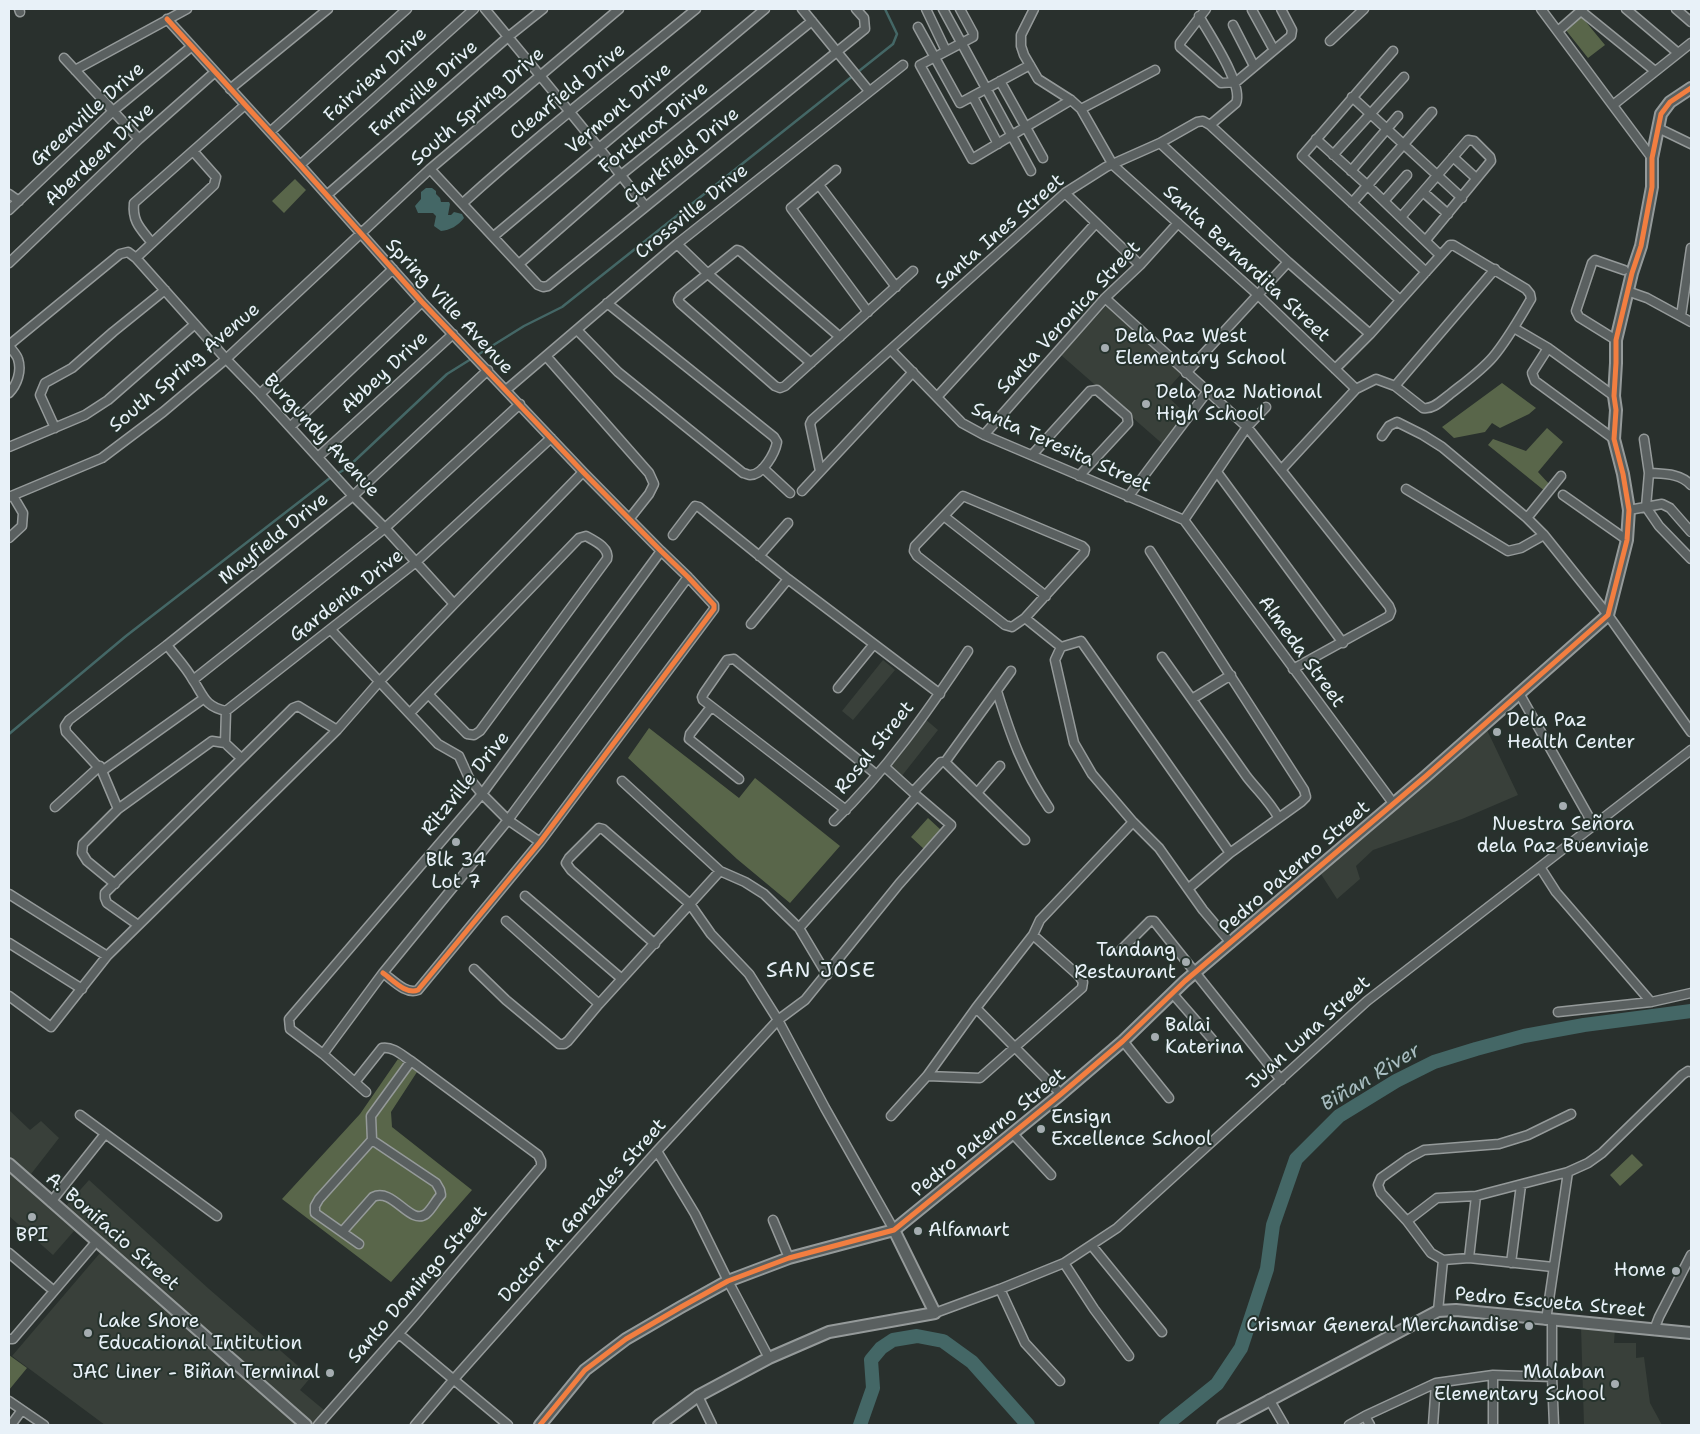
<!DOCTYPE html>
<html>
<head>
<meta charset="utf-8">
<style>
	body { margin:0 }
	#map { position:relative; width:1700px; height:1434px; overflow:hidden; background:#29302d; font-family:"Shantell Sans",sans-serif }
	canvas { display:block }
	.frame { position:absolute; inset:0; border:10px solid #e8f1f8; pointer-events:none }
</style>
</head>
<body>
<div id="map">
<canvas width="1700" height="1434"></canvas>
<div class="frame"></div>
</div>
<script>
const ctx = document.querySelector('canvas').getContext('2d');
ctx.lineJoin = 'round';
function fill(path, color) { ctx.fillStyle = color; ctx.fill(path, 'evenodd'); }
function strokePath(path, color, width, dash) { ctx.strokeStyle = color; ctx.lineWidth = width; ctx.lineCap = dash ? 'butt' : 'round'; ctx.setLineDash(dash || []); ctx.stroke(path); }
function write(font, color, halo, rows, align = 'center') {
  ctx.font = font + ' "Shantell Sans",sans-serif'; ctx.lineWidth = 4; ctx.setLineDash([]); ctx.textBaseline = 'middle'; ctx.strokeStyle = halo; ctx.fillStyle = color; for (const [text, x, y, turn = 0] of rows) {
    ctx.save(); ctx.translate(x, y); ctx.rotate((+turn || 0) * Math.PI / 180); ctx.textAlign = isNaN(turn) ? turn : align; if (halo) ctx.strokeText(text, 0, 0); ctx.fillText(text, 0, 0); ctx.restore();
  }
}
fill(new Path2D(`
	M1108 304 1182 373 1164 393 1186 414 1165 446 1061 355Z
	M883 660 895 670 853 720 842 711Z
	M925 719 938 730 901 777 888 766Z
	M1487 730 1518 795 1462 819 1373 850 1356 866 1360 879 1337 899 1319 871 1366 834Z
	M9 1110 30 1130 41 1121 59 1138 31 1174 65 1207 89 1180 209 1289 311 1377 300 1390 324 1410 312 1425H105L12 1356 100 1253 74 1231 53 1255 9 1216Z
	M1581 1327 1615 1328 1614 1343H1636V1358L1644 1357 1650 1403 1662 1425H1584Z`), '#39403a');
fill(new Path2D(`
	M1581 16 1605 45 1588 58 1565 29Z
	M295 179 306 190 284 213 272 201Z
	M1502 383 1536 408 1529 414 1500 428 1492 423 1485 432 1454 438 1442 427Z
	M1547 428 1563 442 1538 472 1551 486 1546 492 1488 445 1493 439 1526 451Z
	M649 728 739 798 755 778 840 846 790 903 737 859 628 758Z
	M928 818 941 830 924 849 911 837Z
	M398 1059 417 1072 391 1112 392 1127 472 1190 391 1282 282 1199 360 1114Z
	M1632 1154 1643 1165 1620 1186 1610 1175Z
	M9 1355 27 1368 9 1390Z`), '#59664a');
fill(new Path2D(`
	M426 188H432L436 191V194L440 198 441 202H449L450 204 448 215H451L454 212 462 214 464 218C458 226 450 230 441 231L434 226 436 216 433 213H418L415 206 421 199V192Z`), '#446766');
strokePath(new Path2D(`
	M9 734 126 636 330 478 347 468 447 374 524 326 562 307 893 44 897 34 885 9`), '#446766', 2.5);
strokePath(new Path2D(`
	M860 1425 873 1388 871 1360 881 1348 893 1340 917 1336 943 1341 972 1362 1028 1425
	M1166 1425 1217 1384 1241 1348 1267 1269 1273 1225 1296 1159 1339 1116 1396 1081 1434 1062 1476 1049 1524 1036 1584 1025 1691 1011`), '#446766', 14);
const street = new Path2D(`
	M19 9 20 12
	M485 9C539 74 593 139 645 206
	M802 9 869 91
	M926 9 946 51
	M943 9 1031 171
	M960 9 973 33V37L920 65 972 159 1071 100
	M1034 9 1021 35V46L1024 55 1038 79 1071 100 1081 109 1113 165 1257 294 1356 389
	M1206 9 1180 43V47L1221 83 1236 82 1291 36 1292 30 1281 9
	M1541 9 1652 158
	M1626 9 1678 53
	M1676 9 1691 22
	M1252 10 1274 50
	M1581 11 1655 71
	M1199 16C1209 34 1244 85 1236 103L1210 125
	M167 19 300 165 422 302 583 472 661 551 688 577 714 605V609L540 842 418 990C406 995 393 980 383 973
	M1233 25 1254 66
	M918 27 960 103 1030 65
	M1558 31 1583 9
	M1330 41 1364 9
	M1393 51 1302 156 1426 272
	M64 58 139 139
	M75 70 187 9
	M1000 81 1043 158
	M230 89 328 9
	M973 97 998 144
	M1352 97 1462 198
	M1613 105 1691 43
	M1081 109 1155 70
	M1658 128 1691 144
	M270 132 407 9
	M1316 139 1367 185 1440 255
	M1160 143 1288 262 1370 334
	M1333 155 1404 77
	M1453 157 1476 178
	M300 165 474 9
	M430 169 538 285 543 287 548 286 865 29 864 18 856 9
	M836 170 791 208 868 312
	M1351 171 1398 116
	M819 185 896 287
	M1423 192 1448 214
	M1065 193 1140 265
	M9 194 19 201
	M327 195 508 37 543 9
	M1384 201 1407 175
	M463 203C538 135 618 73 696 9
	M1352 203 1432 112
	M9 210 113 111 191 47
	M1401 217 1468 140 1474 141 1490 157 1491 161 1426 240
	M494 236 765 9
	M152 243C141 229 132 222 134 203L245 105
	M677 244 707 273 811 363
	M136 258 214 185 216 177 193 151
	M9 263 139 139 215 72
	M519 264 621 175 812 21
	M1627 291 1647 298 1691 322
	M1105 298 1247 427 1389 606 1391 611 1389 616 1293 669
	M1681 316 1691 248
	M1514 328 1548 348 1614 396
	M577 330 618 372 743 473C744 473 749 475 750 475 763 475 775 453 777 442L774 437 607 303
	M840 337 740 251 737 250 680 296 678 300 680 303 775 386 780 388 785 386 913 271
	M1616 340 1579 317 1576 311 1592 263 1595 260 1624 270
	M9 345 120 254 128 252 136 258 226 359 260 394 353 496 385 528 454 604
	M9 346C12 350 17 355 18 359 22 371 17 385 9 393
	M1548 348 1532 373 1535 381 1614 439
	M891 350 962 423 984 435 1184 520
	M546 356 649 473 654 484 649 494 630 518
	M1186 373 1288 262
	M1395 386 1495 269
	M506 390 677 244 903 65
	M260 394 393 269
	M937 397 1096 223
	M290 427 422 302
	M55 428 40 395 45 383 72 368 113 332 165 290
	M984 435 1105 298 1140 265 1178 223
	M1382 436 1389 426 1397 422 1423 435 1442 447 1527 518 1544 535 1608 615 1691 732
	M1644 439 1649 473 1646 507 1659 526 1691 559
	M9 447 85 415 108 400 195 324
	M1032 455 1090 391 1097 390 1127 416 1128 423 1079 476
	M318 457 453 334
	M763 468 790 493
	M1281 470 1356 389 1376 379 1395 386 1423 408C1433 410 1442 400 1449 395 1464 383 1481 371 1493 357 1508 339 1519 319 1531 299L1530 294 1526 289 1453 245H1450L1370 334 1335 369
	M820 471 810 424 812 420 1065 193 1106 167 1160 143 1197 122 1203 121 1210 125 1400 300
	M1217 472 1343 643
	M1649 473C1664 474 1680 473 1691 485
	M1406 489 1508 551 1521 548 1544 535
	M802 491 913 372
	M1563 495 1627 540
	M963 496 1082 546 1085 549 1084 553 1025 618 1012 627 1005 625 917 556 914 551 915 546Z
	M9 497 102 458 163 412 226 359 430 169 619 9
	M1128 497 1207 392
	M1629 510 1662 504 1670 508 1691 532
	M945 517 1046 596
	M1527 518 1561 476
	M1184 520 1393 803
	M1184 520 1247 427 1266 407
	M673 535 695 506 699 507 788 579 940 694
	M9 538 22 526 23 513 13 496
	M1150 551 1304 790 1306 797 1301 802 1230 853 1189 888
	M759 556 788 523
	M1025 618 1061 647
	M751 624 788 579
	M331 630 438 744 459 756 469 778 482 794 508 820 540 842
	M167 645C175 656 186 667 193 680 204 696 204 706 226 711L416 562 551 438
	M1162 657 1247 777C1258 791 1270 802 1278 817
	M193 680 385 528 520 404
	M838 688 874 644
	M997 691C1011 737 1022 768 1049 808
	M1519 693 1594 826
	M203 699 102 771 66 732 65 726 69 720 167 645 353 496 488 370
	M1192 699 1231 675
	M711 707 690 734 689 739 739 779
	M410 713 579 538 586 536C595 541 610 548 607 559L480 731 474 735 467 734 429 695
	M225 743 226 711
	M945 762 1011 671
	M102 771 118 809
	M622 781 720 871 745 882 764 894 799 928 827 975
	M913 792 941 762H945L1025 840
	M977 793 1000 766
	M55 807 100 766
	M846 810 703 700 702 697 704 693 727 660 734 659 877 775
	M834 821C886 771 928 711 968 651
	M1230 853 1081 641 1061 647 1055 660 1074 743 1092 774 1133 822 1159 848 1203 910 1231 943
	M1540 867 1556 892 1651 1002
	M115 884 87 861 82 853 83 844 118 809 212 741 225 743 241 758
	M9 894 107 956
	M525 896 622 979
	M506 921 599 1004
	M138 925 107 903 105 898V893L293 708 298 706 337 730
	M799 928 917 796
	M9 943 82 989
	M655 944 571 870 566 863 569 858 599 828 603 829 690 904 711 934 749 974 778 1020 825 1108 894 1230
	M1121 950 1150 921H1154L1281 1080
	M474 969 506 1000 559 1044H564L568 1041 599 1004 720 871
	M1172 993 1212 1039
	M9 996 51 1027 107 956 337 730 379 682 454 604 583 472
	M976 1008 1061 1094
	M1558 1012 1651 1002 1691 993
	M1123 1041 1169 1098
	M323 1054 383 973 508 820 688 577
	M927 1076 980 1078 1082 988 1083 982 1079 976 1033 935
	M355 1082 382 1048C393 1046 403 1056 411 1061
	M366 1092 323 1054 290 1029 289 1019 482 794 661 551
	M80 1115 217 1216
	M891 1116 927 1076 976 1008 1033 935 1040 920 1133 822
	M1013 1134 1051 1175
	M657 1151 695 1214 728 1281 769 1358
	M51 1202 105 1134
	M773 1220 789 1258
	M1407 1221 1437 1198 1476 1196 1568 1172 1588 1163 1602 1153 1682 1075 1688 1071 1691 1072
	M342 1232 315 1213V1206L319 1199 372 1140
	M1092 1246 1162 1332
	M9 1253 54 1291
	M1469 1258 1476 1196
	M1443 1260 1469 1258 1553 1267
	M1064 1263 1094 1309 1129 1356
	M1511 1263 1521 1185
	M1000 1289 1025 1343 1060 1381
	M1438 1311 1443 1260 1431 1253 1407 1221 1381 1193 1378 1185 1381 1178 1409 1158 1424 1150 1499 1144 1528 1135 1571 1114
	M935 1313 1000 1289 1064 1263 1117 1228 1367 1001 1691 750
	M1546 1320 1568 1172
	M1552 1320V1377L1554 1425
	M1654 1330 1659 1317 1691 1255
	M399 1334 508 1425
	M9 1339H13L96 1242
	M1493 1375V1425
	M698 1396 712 1425
	M1269 1399 1284 1425
	M9 1401 44 1425
	M1365 1416 1370 1425
	M11 1425 22 1410
	M318 1425 415 1315 541 1166V1161L538 1155 411 1061 371 1116 372 1140 436 1183 440 1190 441 1195C436 1200 432 1209 426 1214 410 1226 393 1187 373 1197L342 1232 359 1244
	M415 1425 454 1379 657 1151 778 1020 805 1000 899 884 951 825 917 796 885 767
	M1349 1425 1365 1416 1436 1383 1493 1375 1552 1377
	M1433 1425 1436 1383`);
const secondary = new Path2D(`
	M9 1164 306 1425
	M540 1425 585 1370 626 1339 681 1307 728 1281 789 1258 894 1230 1061 1094 1123 1041 1185 981 1426 776 1608 615 1627 540 1629 510 1623 474 1614 439 1616 410 1614 396 1616 363V340L1632 273 1641 246 1652 187V158L1661 114 1670 102 1691 88
	M659 1425 698 1396 769 1358 829 1332 935 1313 894 1230
	M1223 1425 1438 1311 1456 1310 1691 1333`);
strokePath(street, '#959a9a', 11);
strokePath(secondary, '#959a9a', 14);
strokePath(street, '#5a6060', 8);
strokePath(secondary, '#5a6060', 10);
strokePath(new Path2D(`
	M167 19 300 165 422 302 583 472 661 551 688 577 714 605V609L540 842 418 990C406 995 393 980 383 973
	M540 1425 585 1370 626 1339 681 1307 728 1281 789 1258 894 1230 1061 1094 1123 1041 1185 981 1426 776 1608 615 1627 540 1629 510 1623 474 1614 439 1616 410 1614 396 1616 363V340L1632 273 1641 246 1652 187V158L1661 114 1670 102 1691 88`), '#f27e40', 5);
for (const [x, y, r, color] of [
	[1105,348,5,"#a5adb1"],
	[1146,404,5,"#a5adb1"],
	[1497,732,5,"#a5adb1"],
	[1563,806,5,"#a5adb1"],
	[456,842,5,"#a5adb1"],
	[1186,962,5,"#a5adb1"],
	[1155,1037,5,"#a5adb1"],
	[1041,1129,5,"#a5adb1"],
	[32,1217,5,"#a5adb1"],
	[918,1231,5,"#a5adb1"],
	[1676,1271,5,"#a5adb1"],
	[1529,1326,5,"#a5adb1"],
	[88,1333,5,"#a5adb1"],
	[330,1373,5,"#a5adb1"],
	[1615,1384,5,"#a5adb1"]
]) { const dot = new Path2D(); dot.arc(x, y, r, 0, 2 * Math.PI); ctx.fillStyle = color; ctx.fill(dot); strokePath(dot, '#26332d', 2); }
write('19px', '#e8f1f8', '#26332d', [
	["Fairview Drive",376,75,-42],
	["Farmville Drive",424,89,-41],
	["Clearfield Drive",568,92,-39],
	["South Spring Drive",478,107,-41],
	["Vermont Drive",619,109,-40],
	["Greenville Drive",88,115,-42],
	["Fortknox Drive",654,128,-39],
	["Aberdeen Drive",100,155,-43],
	["Clarkfield Drive",682,156,-39],
	["Crossville Drive",692,212,-39],
	["Santa Ines Street",1000,232,-41],
	["Santa Bernardita Street",1246,264,43],
	["Spring Ville Avenue",449,307,47],
	["Santa Veronica Street",1069,318,-47],
	["South Spring Avenue",185,368,-40],
	["Abbey Drive",385,373,-43],
	["Burgundy Avenue",321,436,47],
	["Santa Teresita Street",1061,448,24],
	["Mayfield Drive",274,539,-39],
	["Gardenia Drive",347,596,-38],
	["Almeda Street",1301,652,54],
	["Rosal Street",875,748,-51],
	["Ritzville Drive",466,784,-51],
	["Pedro Paterno Street",1295,868,-41],
	["Juan Luna Street",1309,1033,-42],
	["Pedro Paterno Street",989,1133,-39],
	["Doctor A. Gonzales Street",583,1211,-48],
	["A. Bonifacio Street",112,1232,41],
	["Santo Domingo Street",418,1285,-49],
	["Pedro Escueta Street",1550,1303,5]
]);
write('19px', '#e8f1f8', '#26332d', [
	["Dela Paz West",1115,337],
	["Elementary School",1115,359],
	["Dela Paz National",1156,393],
	["High School",1156,415],
	["Dela Paz",1507,721],
	["Health Center",1507,743],
	["Nuestra Señora",1563,825,"center"],
	["dela Paz Buenviaje",1563,847,"center"],
	["Blk 34",456,861,"center"],
	["Lot 7",456,883,"center"],
	["Tandang",1176,951,"right"],
	["Restaurant",1176,973,"right"],
	["Balai",1165,1026],
	["Katerina",1165,1048],
	["Ensign",1051,1118],
	["Excellence School",1051,1140],
	["Alfamart",928,1231],
	["BPI",32,1236,"center"],
	["Home",1666,1271,"right"],
	["Lake Shore",98,1322],
	["Educational Intitution",98,1344],
	["Crismar General Merchandise",1519,1326,"right"],
	["JAC Liner - Biñan Terminal",320,1373,"right"],
	["Malaban",1605,1373,"right"],
	["Elementary School",1605,1395,"right"]
], 'left');
write('italic 20px', '#a8bcc0', '#26332d', [
	["Biñan River",1371,1078,-31]
]);
ctx.letterSpacing = '1px';
write('21px', '#e8f1f8', '#26332d', [
	["SAN JOSE",821,972]
]);
ctx.letterSpacing = '0px';
</script>
</body>
</html>
